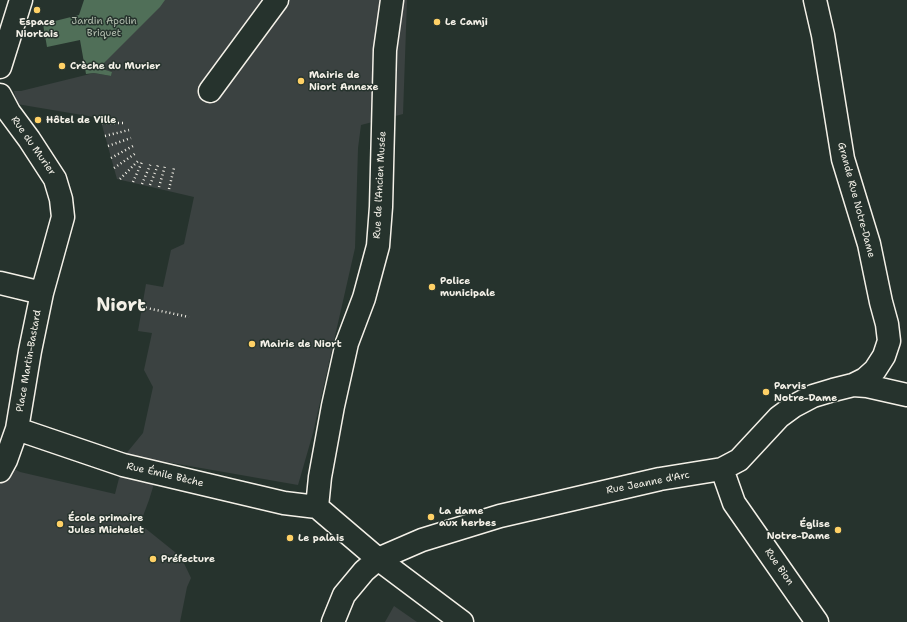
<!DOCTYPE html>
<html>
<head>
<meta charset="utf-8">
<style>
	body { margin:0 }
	canvas { display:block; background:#26332d }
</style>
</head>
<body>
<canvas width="907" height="622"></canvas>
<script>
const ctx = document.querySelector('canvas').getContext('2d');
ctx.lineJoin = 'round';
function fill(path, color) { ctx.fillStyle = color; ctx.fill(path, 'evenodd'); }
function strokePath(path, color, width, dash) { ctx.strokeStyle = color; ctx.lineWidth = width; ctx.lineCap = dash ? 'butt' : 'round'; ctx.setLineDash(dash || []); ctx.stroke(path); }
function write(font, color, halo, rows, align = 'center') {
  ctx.font = font + ' "Shantell Sans",sans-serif'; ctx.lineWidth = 3; ctx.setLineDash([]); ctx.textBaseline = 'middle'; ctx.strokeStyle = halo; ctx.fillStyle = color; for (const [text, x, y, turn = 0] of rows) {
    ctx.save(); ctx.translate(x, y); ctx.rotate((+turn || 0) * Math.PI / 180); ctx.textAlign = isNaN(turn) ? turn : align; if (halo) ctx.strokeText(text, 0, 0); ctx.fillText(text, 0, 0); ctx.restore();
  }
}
fill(new Path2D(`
	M156 0H407L403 114 361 125 358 148 355 248 313 433 298 485 161 461 149 500 140 524 181 557 191 578 187 587 180 622H0V462L20 472 115 494 125 455 143 433 153 387 144 370 152 333 138 331 146 284 163 287 171 250 184 244 194 197 117 179 100 118 17 104 14 91H21L94 73 111 76 112 72 99 69Z
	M394 606 417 622H385Z`), '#3b4241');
fill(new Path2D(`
	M84 0H165L160 7 99 68 112 72 111 76 94 73 86 74 80 40 47 47 43 24 79 15Z`), '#506f58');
const minor = new Path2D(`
	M0 67 21 0
	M210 91 277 0
	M0 95 9 112 29 139 55 179 61 199 63 217 42 293 30 351 17 429 6 460 0 471
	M0 283 42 293
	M853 385 867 386 907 395
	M17 429 123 465 284 503 317 507
	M722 469 734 503 817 622
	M317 507 320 477 333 406 347 343 364 298 378 246 381 207 385 50 392 0
	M317 507 378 559 462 622
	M333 622 344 595 364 571 378 559 422 540 500 516 660 479 722 469 739 460 779 417 794 406 813 396 833 390 853 385 865 379 875 370 884 356 889 341 887 324 881 302 869 244 843 159 823 35 815 0`);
strokePath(minor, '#f4f1e8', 25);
strokePath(new Path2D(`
	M102 123H126
	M105 136 129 130
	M108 146 131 138
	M111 158 133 146
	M114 168 136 153
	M120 179 138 161
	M133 182 142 162
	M142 184 151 163
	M150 185 158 165
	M159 187 165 166
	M169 189 174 168
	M142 307 189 317`), '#f4f1e8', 2.5, [1, 3]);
strokePath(minor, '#26332d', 22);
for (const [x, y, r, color] of [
	[37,10,4,"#ffd166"],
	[437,22,4,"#ffd166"],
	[62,66,4,"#ffd166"],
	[301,81,4,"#ffd166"],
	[38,120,4,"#ffd166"],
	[432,287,4,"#ffd166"],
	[252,344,4,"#ffd166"],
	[766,392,4,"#ffd166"],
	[431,517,4,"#ffd166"],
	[60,524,4,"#ffd166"],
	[838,530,4,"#ffd166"],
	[290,538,4,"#ffd166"],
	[153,559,4,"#ffd166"]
]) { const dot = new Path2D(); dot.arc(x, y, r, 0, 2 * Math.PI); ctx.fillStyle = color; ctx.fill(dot); strokePath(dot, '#26332d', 1.5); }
write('10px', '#b2bdae', '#26332d', [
	["Jardin Apolin",104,21],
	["Briquet",104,33]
]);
write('bold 10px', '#f4f1e8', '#26332d', [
	["Espace",37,22,"center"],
	["Niortais",37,34,"center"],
	["Le Camji",445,22],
	["Crèche du Murier",70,66],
	["Mairie de",309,75],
	["Niort Annexe",309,87],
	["Hôtel de Ville",46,120],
	["Police",440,281],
	["municipale",440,293],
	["Mairie de Niort",260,344],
	["Parvis",774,386],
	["Notre-Dame",774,398],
	["La dame",439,511],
	["aux herbes",439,523],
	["École primaire",68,518],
	["Jules Michelet",68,530],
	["Église",830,524,"right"],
	["Notre-Dame",830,536,"right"],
	["Le palais",298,538],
	["Préfecture",161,559]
], 'left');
write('10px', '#f4f1e8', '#26332d', [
	["Rue du Murier",33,146,55],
	["Rue de l'Ancien Musée",380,185,-87],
	["Grande Rue Notre-Dame",856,200,75],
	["Place Martin-Bastard",29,361,-80],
	["Rue Émile Bèche",165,475,13],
	["Rue Jeanne d'Arc",648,483,-11],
	["Rue Bion",779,567,55]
]);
write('bold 18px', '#f4f1e8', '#26332d', [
	["Niort",121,306]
]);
</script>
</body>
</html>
